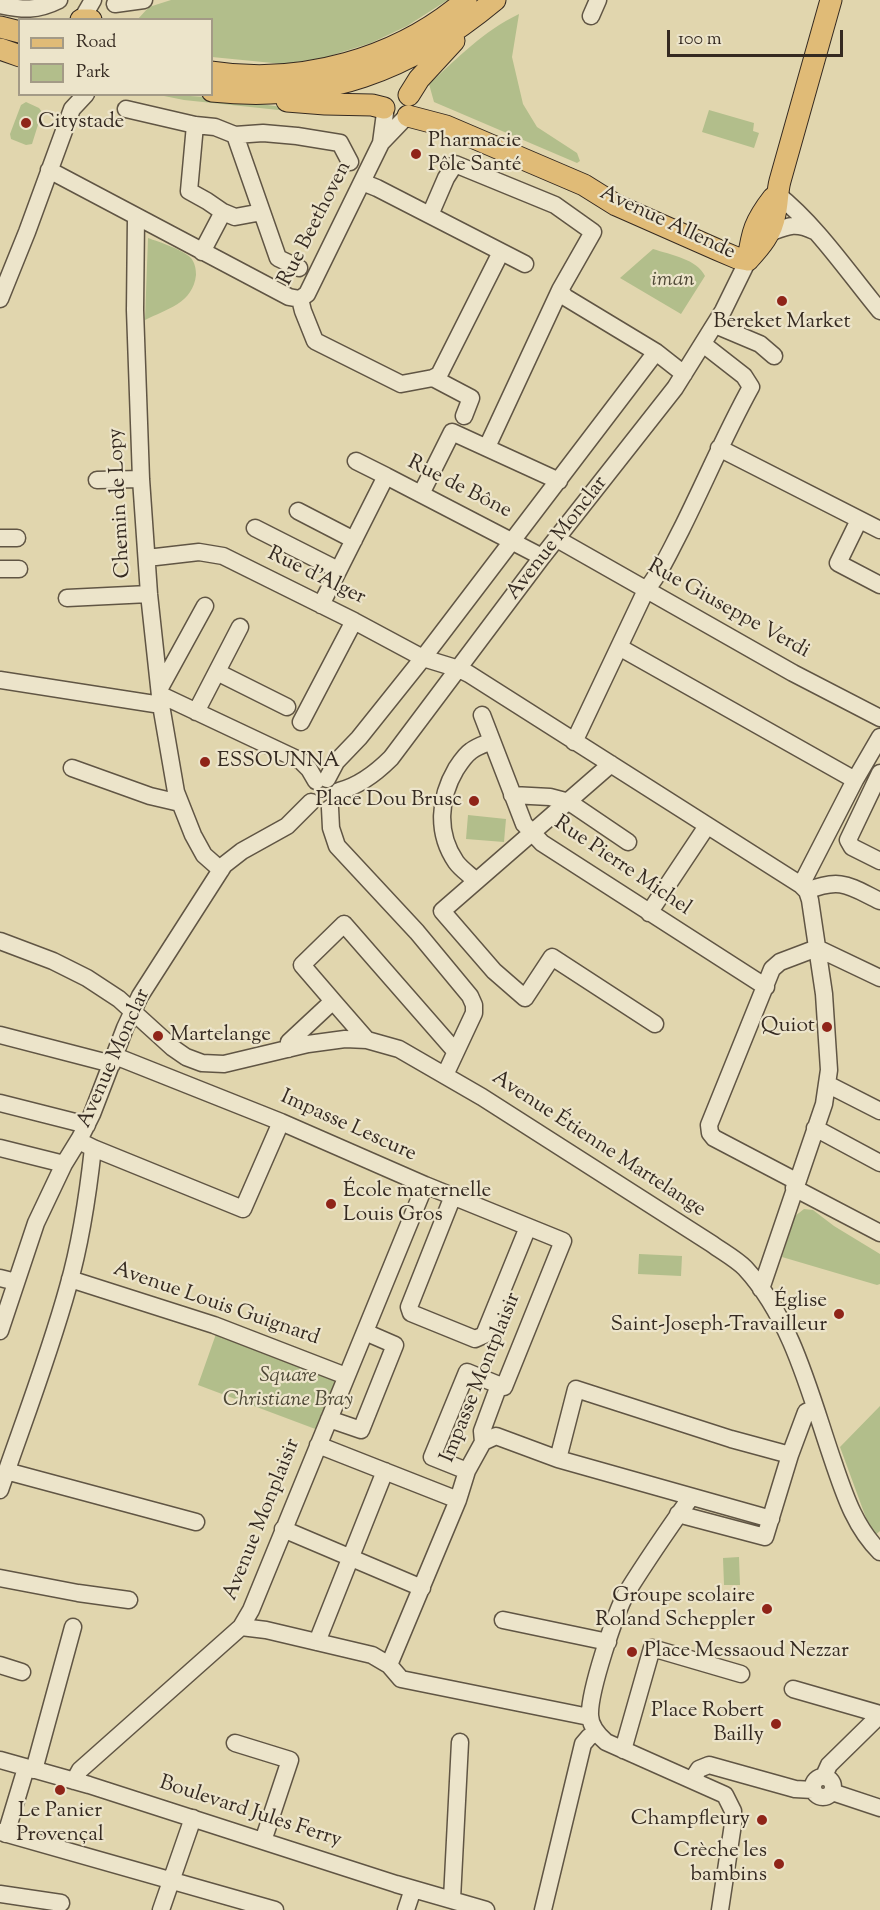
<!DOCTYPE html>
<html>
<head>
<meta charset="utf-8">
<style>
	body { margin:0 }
	#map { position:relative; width:880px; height:1910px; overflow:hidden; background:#e1d6ae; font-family:"Sorts Mill Goudy",serif }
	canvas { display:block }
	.legend { position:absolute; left:18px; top:18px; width:195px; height:78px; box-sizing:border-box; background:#ece4ca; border:2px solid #a39a86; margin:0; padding:8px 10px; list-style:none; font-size:18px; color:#352a21 }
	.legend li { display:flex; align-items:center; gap:12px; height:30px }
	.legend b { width:30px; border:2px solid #a39a86 }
	.scale { position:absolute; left:667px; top:30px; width:176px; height:27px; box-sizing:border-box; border:3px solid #352a21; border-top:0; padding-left:8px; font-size:18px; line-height:21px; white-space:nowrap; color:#352a21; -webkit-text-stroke:4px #ece4ca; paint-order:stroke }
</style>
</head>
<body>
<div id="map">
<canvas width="880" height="1910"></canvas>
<ul class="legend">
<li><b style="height:8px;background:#e0bb77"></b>Road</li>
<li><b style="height:16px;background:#b2be8b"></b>Park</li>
</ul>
<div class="scale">100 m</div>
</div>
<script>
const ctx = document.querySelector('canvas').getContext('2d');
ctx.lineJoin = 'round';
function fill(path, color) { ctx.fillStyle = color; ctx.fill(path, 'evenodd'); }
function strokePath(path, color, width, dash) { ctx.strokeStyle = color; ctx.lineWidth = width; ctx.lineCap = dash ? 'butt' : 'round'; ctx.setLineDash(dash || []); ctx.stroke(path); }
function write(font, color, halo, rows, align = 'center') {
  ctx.font = font + ' "Sorts Mill Goudy",serif'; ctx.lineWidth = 4.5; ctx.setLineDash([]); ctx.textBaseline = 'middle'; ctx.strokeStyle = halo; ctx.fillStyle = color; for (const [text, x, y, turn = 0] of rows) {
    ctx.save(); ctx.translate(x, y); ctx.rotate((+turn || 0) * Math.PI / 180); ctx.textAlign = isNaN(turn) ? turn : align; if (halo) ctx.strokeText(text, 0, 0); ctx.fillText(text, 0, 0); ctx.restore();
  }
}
fill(new Path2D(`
	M171 0H453L446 1 407 26 371 43 323 58 283 64 212 57V20H137L149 7Z
	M519 14 512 57 523 104 537 127 577 153 580 161 577 163 434 102 429 84C459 57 482 32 519 14Z
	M159 95C208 94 259 105 309 110L307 113 184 100Z
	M26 102 39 108 42 112 32 144 26 145 11 139 10 134 21 105Z
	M709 110 754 123 753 131 759 133 754 148 702 132Z
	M148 238C159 242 182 249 191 258 195 263 196 269 196 275 193 303 167 309 145 320Z
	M653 249C671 255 697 259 705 276L681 314 620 278Z
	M468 815 506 819 504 842 466 839Z
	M804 1209 813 1210 834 1226 880 1254V1284L877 1285 782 1257 795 1216Z
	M639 1254 682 1256 681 1276 638 1274Z
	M216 1334 337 1378 318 1430 198 1385Z
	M880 1406V1531L873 1537 840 1447Z
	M739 1557 740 1585H724L723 1558Z`), '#b2be8b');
const minor = new Path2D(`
	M115 4 144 0
	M0 5C23 10 37 11 59 0
	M591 16 598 0
	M82 19 93 0
	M126 109 195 125 215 127 235 135 263 133 297 136 340 143 350 162
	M195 125 189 191 207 201 223 212 202 252
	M235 135 278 258 299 268
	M381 143 404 119
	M49 170 289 297 300 299
	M362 182 377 188 525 264
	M777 194C817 226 847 271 880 311
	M223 212 235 217 262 212
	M430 215 446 178 455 164 555 205 593 232 560 290 565 297 656 352 684 374
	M136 218 135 310 141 479 149 594 161 705 176 792 193 835 204 855 221 870
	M769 233C788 226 795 222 814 231
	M0 299 27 232 72 109 86 94
	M300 299 307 294 381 143 385 113
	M300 299 303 311 315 341 401 384 433 378
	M715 325 760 344 774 356
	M464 416 471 398 433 378 439 375 501 252
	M487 447 560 290
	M719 448 880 530
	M356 461 386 476
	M97 480 141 479
	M421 494 452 432 559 481
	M298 511 354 540
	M859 520 838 563 880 585
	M255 528 338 570
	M0 538H17
	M557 539 793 673 880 718
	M147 558 199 552 223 556 354 621 423 658 459 669 469 674 801 885 807 891 810 900 824 994 829 1070 824 1104 761 1289
	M0 569H19
	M67 598 149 594
	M321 605 386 476 542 557
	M619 647 855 780
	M217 672 287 707
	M0 680 161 705
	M160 688 205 606
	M161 695 301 761 309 769 316 781
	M196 712 240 627
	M482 715 524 824 542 843 766 987
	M301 722 354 621
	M574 742 646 590C661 572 670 551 681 530 705 482 725 434 751 387L744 376 703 344
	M611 764 442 911 494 971 525 998 552 957 655 1024
	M72 768 150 796 180 803
	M880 773 848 840 852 847 880 861
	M327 779 336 762 359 738 423 658 656 352
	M339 791C359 786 376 773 391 758L542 557 675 388 723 311 748 260
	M512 795 550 797 569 802 628 842
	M330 808 331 828 337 846 417 932 470 996 474 1005V1013L445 1075
	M476 881C470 875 461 869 456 862 436 833 439 798 456 769 460 763 465 755 471 751 477 746 485 744 492 741
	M801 885 855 780 880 737
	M807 891C841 877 849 886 880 901
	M649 913 707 826
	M0 941 53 961 87 978 119 999 173 1048 186 1057 202 1063 224 1064 308 1044 345 1039 367 1040 399 1049 482 1097 712 1244C723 1252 736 1259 745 1268 793 1320 811 1398 834 1464 845 1496 855 1527 880 1552
	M333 1001 367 1040
	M0 1035 112 1064
	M288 1049 289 1042 333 1001 302 965 344 924 455 1051
	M115 1056 281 1122 425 1185 563 1241 504 1387 499 1385 482 1431 483 1442 467 1471 458 1500 389 1665
	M827 1084 880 1111
	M0 1103 87 1125
	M815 1128 880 1163
	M85 1144 93 1148 243 1209 281 1122
	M0 1148 64 1164
	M796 1181 714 1138 710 1133 709 1125 772 969 780 962 817 948 880 978
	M794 1188 880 1233
	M453 1196 409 1307 411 1313 475 1339 484 1335 528 1227
	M0 1278 16 1282
	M70 1279 214 1325 346 1376
	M0 1331 36 1223 64 1164 80 1138 92 1114 125 1028 140 996 224 865 242 851 287 826 311 802
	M329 1419 361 1430 395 1345 365 1332
	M483 1442 496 1436 558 1459
	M318 1445 458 1500
	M6 1471 196 1522
	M467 1471 432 1457 467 1372 499 1385
	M0 1490C23 1423 49 1356 68 1287 81 1242 88 1194 93 1148
	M691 1497C669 1528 647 1560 627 1592 615 1613 589 1692 590 1715 590 1726 598 1735 606 1742L725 1795 733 1811V1824L720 1910
	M678 1514 765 1537 790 1455 806 1412 815 1408
	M771 1519 558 1459 576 1389 731 1439 790 1455
	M283 1529 422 1588
	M0 1578 78 1593 129 1600
	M503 1620 608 1642
	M241 1627 266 1630 372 1655 389 1665 401 1679 589 1717
	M317 1642 385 1471
	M0 1665 22 1672
	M793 1689 880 1714
	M235 1743 290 1760 263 1841
	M623 1750 652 1648 741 1674
	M0 1760 89 1785 396 1884 486 1910
	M34 1770 73 1627
	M824 1776 829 1765 880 1715
	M813 1787a10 10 0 1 1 20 0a10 10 0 1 1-20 0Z
	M692 1780 699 1769 709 1765 795 1789 813 1790
	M74 1781 80 1770 241 1627 251 1610 425 1185
	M832 1792 880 1808
	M0 1832 275 1910
	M6 1834 26 1768
	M0 1894 61 1903
	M452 1899 460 1742
	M161 1910 193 1818
	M406 1910 413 1889
	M543 1910 583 1744 589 1737 596 1733`);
const major = new Path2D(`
	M81 20H91
	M0 27 20 32
	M0 49 20 56
	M212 72C300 86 398 59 466 0
	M212 91C323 103 410 71 495 0
	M409 95 419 79 454 41
	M287 101 325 104 372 105 384 108
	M408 116 446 126 584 185 616 205 718 250 737 258 748 260
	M748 260C761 246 772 233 775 214 778 203 777 192 780 181L831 0
	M748 260C752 232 755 221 773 198`);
strokePath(minor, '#605544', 19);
strokePath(major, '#352a21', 23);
strokePath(minor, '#ece4ca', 16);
strokePath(major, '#e0bb77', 21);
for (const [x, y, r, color] of [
	[26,123,6,"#8f2418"],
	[416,154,6,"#8f2418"],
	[782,301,6,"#8f2418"],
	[205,762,6,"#8f2418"],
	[474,801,6,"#8f2418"],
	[827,1027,6,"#8f2418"],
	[158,1036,6,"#8f2418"],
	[331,1204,6,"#8f2418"],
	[839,1314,6,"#8f2418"],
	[767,1609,6,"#8f2418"],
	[632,1652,6,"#8f2418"],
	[776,1724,6,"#8f2418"],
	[60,1790,6,"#8f2418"],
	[762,1820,6,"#8f2418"],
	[779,1864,6,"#8f2418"]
]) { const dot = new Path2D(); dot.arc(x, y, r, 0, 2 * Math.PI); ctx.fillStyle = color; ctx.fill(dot); strokePath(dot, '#ece4ca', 2); }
write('21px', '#352a21', '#ece4ca', [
	["Citystade",38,123,"left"],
	["Pharmacie",428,142,"left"],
	["Pôle Santé",428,166,"left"],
	["Bereket Market",782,323,"center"],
	["ESSOUNNA",217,762,"left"],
	["Place Dou Brusc",462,801],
	["Quiot",815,1027],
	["Martelange",170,1036,"left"],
	["École maternelle",343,1192,"left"],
	["Louis Gros",343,1216,"left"],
	["Église",827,1302],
	["Saint-Joseph-Travailleur",827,1326],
	["Groupe scolaire",755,1597],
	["Roland Scheppler",755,1621],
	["Place Messaoud Nezzar",644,1652,"left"],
	["Place Robert",764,1712],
	["Bailly",764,1736],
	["Le Panier",60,1812,"center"],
	["Provençal",60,1836,"center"],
	["Champfleury",750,1820],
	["Crèche les",767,1852],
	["bambins",767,1876]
], 'right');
write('21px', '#352a21', '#ece4ca', [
	["Rue Beethoven",316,224,-63],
	["Avenue Allende",667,224,25],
	["Rue de Bône",459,488,27],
	["Chemin de Lopy",121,503,-93],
	["Avenue Monclar",558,539,-52],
	["Rue d'Alger",316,577,26],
	["Rue Giuseppe Verdi",728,610,29],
	["Rue Pierre Michel",622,867,34],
	["Avenue Monclar",115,1059,-66],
	["Impasse Lescure",348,1127,24],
	["Avenue Étienne Martelange",598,1145,33],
	["Avenue Louis Guignard",216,1305,19],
	["Impasse Montplaisir",482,1378,-68],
	["Avenue Monplaisir",263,1520,-68],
	["Boulevard Jules Ferry",250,1813,18]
]);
write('italic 21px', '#4e4836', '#ece4ca', [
	["iman",673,281],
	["Square",288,1377],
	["Christiane Bray",288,1401]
]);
</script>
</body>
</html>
